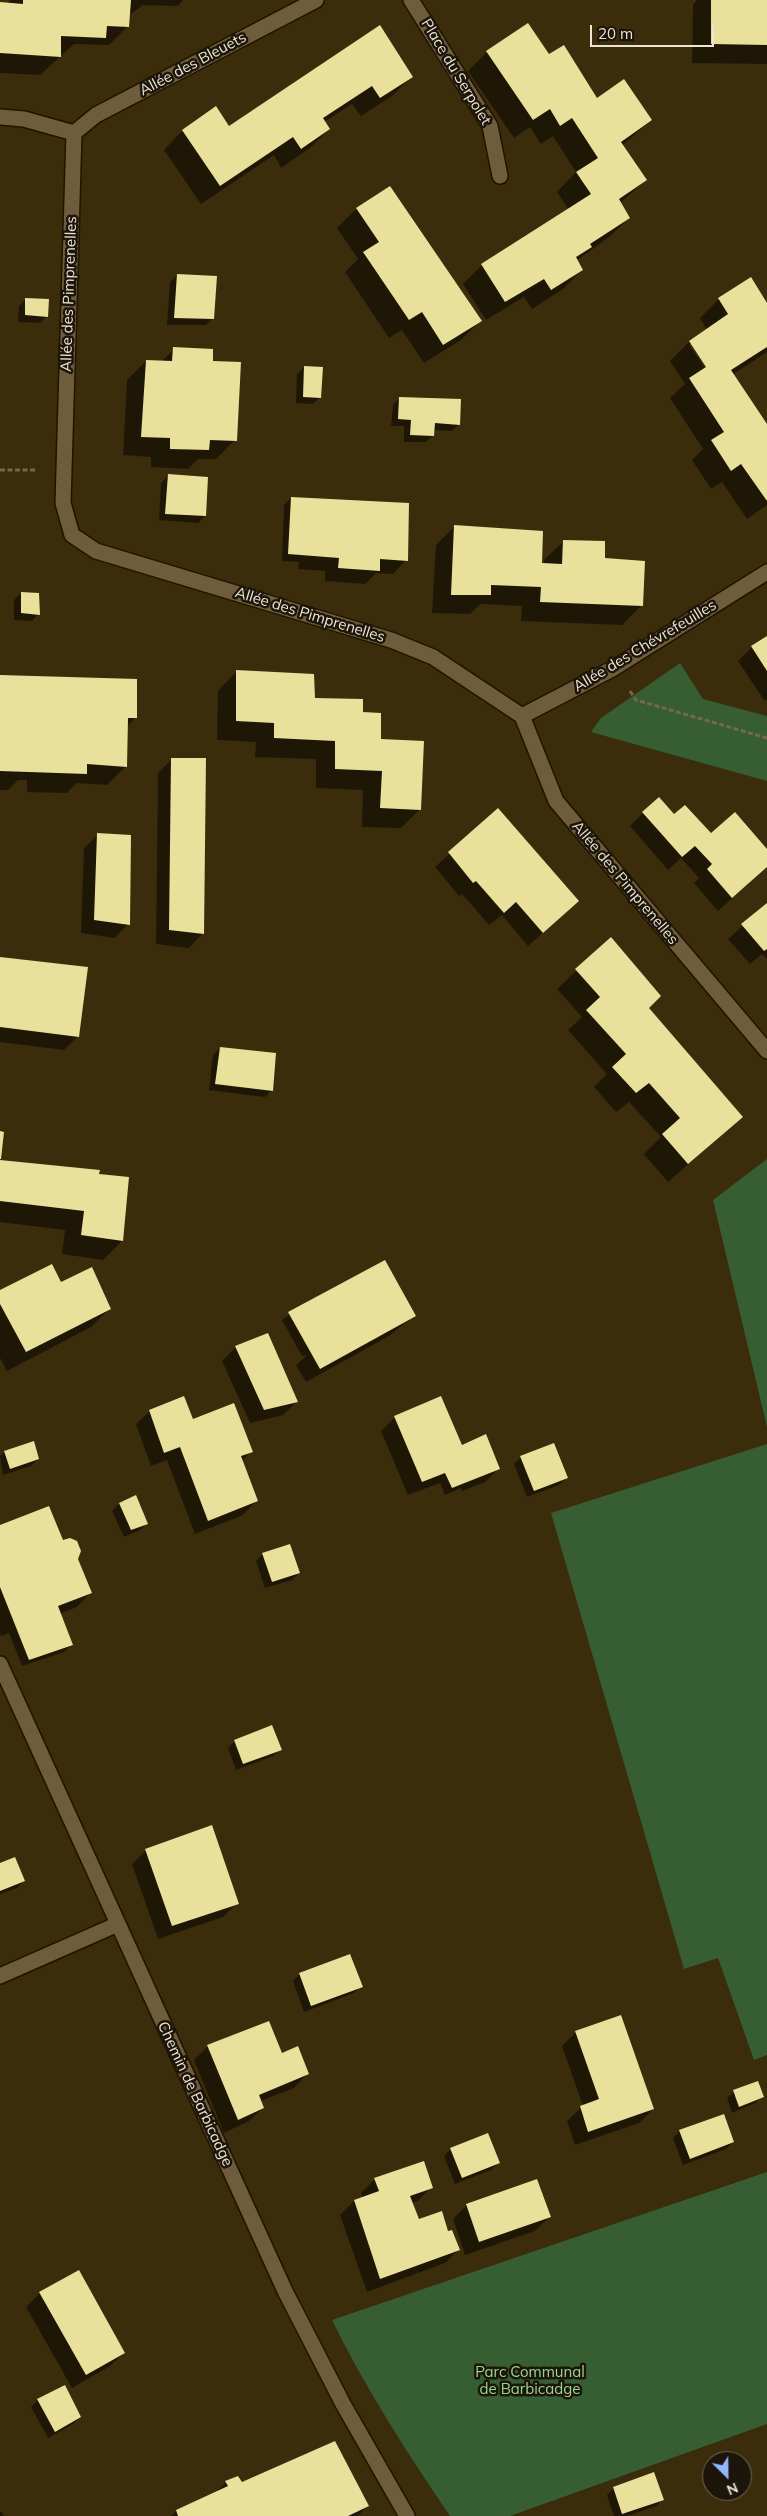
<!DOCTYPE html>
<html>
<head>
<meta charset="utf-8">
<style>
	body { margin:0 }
	#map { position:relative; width:767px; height:2516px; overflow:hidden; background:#3b2c0c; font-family:Mulish,sans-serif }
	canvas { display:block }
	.north { position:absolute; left:702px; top:2451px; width:50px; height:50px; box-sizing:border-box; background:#1c1509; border:1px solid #70685a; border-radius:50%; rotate:157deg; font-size:14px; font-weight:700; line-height:20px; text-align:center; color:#eee4d3 }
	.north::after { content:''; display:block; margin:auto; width:18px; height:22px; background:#92b7fd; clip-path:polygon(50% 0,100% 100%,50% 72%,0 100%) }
	.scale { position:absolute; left:590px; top:25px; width:124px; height:22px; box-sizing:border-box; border:2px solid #eee4d3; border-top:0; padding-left:6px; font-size:15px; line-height:18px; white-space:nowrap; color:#eee4d3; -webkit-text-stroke:4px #1c1509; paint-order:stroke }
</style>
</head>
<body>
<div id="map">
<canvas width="767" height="2516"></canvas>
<div class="north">N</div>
<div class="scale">20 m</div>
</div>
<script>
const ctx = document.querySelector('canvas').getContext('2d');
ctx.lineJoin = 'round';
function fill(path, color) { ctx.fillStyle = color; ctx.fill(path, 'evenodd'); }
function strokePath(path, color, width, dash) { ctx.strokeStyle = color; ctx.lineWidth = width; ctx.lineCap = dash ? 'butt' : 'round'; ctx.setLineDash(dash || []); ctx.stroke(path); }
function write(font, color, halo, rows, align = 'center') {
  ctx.font = font + ' Mulish,sans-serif'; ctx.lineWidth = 5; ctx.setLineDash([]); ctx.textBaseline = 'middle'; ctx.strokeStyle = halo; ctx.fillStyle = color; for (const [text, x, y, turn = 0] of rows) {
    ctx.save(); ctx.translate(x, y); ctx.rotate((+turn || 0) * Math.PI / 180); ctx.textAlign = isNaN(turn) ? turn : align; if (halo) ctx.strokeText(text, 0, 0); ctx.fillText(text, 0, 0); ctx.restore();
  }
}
fill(new Path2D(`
	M680 663 703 699 767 716V781L591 732 601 718Z
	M767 1159V1427L713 1200Z
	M767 1444V2055L754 2060 718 1958 684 1969 551 1513Z
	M767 2172V2424L510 2516H450C407 2453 366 2389 332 2320Z`), '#375d33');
fill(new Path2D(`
	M11 0H183L178 6 143 5 128 16V26L109 45 74 44 40 75 0 73V4H7Z
	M697 0H767V64L692 63 693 5Z
	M379 27 411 77 392 96 361 116 352 104 324 122 329 129 310 148 281 168 274 155 201 204 164 150 183 130 229 128Z
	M564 46 596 100 651 120 622 146 646 180 620 203 629 218 609 237 576 261 582 270 563 289 532 309 524 297 486 320 463 284 482 265 569 210 557 192 576 172 553 136 541 144 530 127 514 138 468 71 487 52 549 56Z
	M390 187 480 321 461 340 424 363 402 330 389 338 345 272 358 259 337 228 356 209Z
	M177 275 213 318 206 325H167L170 282Z
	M26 299 47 316 40 323 18 322 19 306Z
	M719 299 767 305V352L732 375 767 426V505L747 519 722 482 711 489 692 460 703 449 670 398 685 384 670 361 689 342 707 330 700 318ZM689 344H692L710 372 708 373Z
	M174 349 211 362 235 440 216 459H198L188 469 151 467V457L123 455 127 380 146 361 161 362Z
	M304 367 320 397 313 404 296 403 297 374Z
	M400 398 459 424 452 431 433 430V435L426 442H404V426H391L393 405Z
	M168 476 205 516 198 523 159 520 161 483Z
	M291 498 406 560 393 574 376 573 365 584 325 581V571L298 569 299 562 282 561 284 505Z
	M455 526 541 564H544V560L564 541 603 559 641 606 622 625 521 621 522 606 480 604 470 614 432 613 436 545Z
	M21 593 38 614 32 621 14 620V600Z
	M767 637V700H764L738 661 752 647Z
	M237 671 314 699 379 740 420 809 401 828 362 827 363 790 316 788V759L255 757 256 742 217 740 218 691Z
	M0 676 135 718 127 727 126 766 107 785 76 783 67 793 27 792V780H18L8 790H0Z
	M172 759 202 934 189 948 156 944 158 773Z
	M498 810 563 915 528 946 502 915 489 925 462 894 459 896 435 867Z
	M643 813 767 851V867L718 911 694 883 699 878 681 858 668 870 630 826Z
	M98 835 128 924 115 938 81 933 84 848Z
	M767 904V959L762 954 750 964 728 939Z
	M610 939 648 1008 741 1117 668 1182 644 1154 661 1137 629 1102 616 1112 594 1087 607 1074 568 1030 582 1017 557 989Z
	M0 958 78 1036 64 1050 0 1042Z
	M220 1048 272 1090 265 1097 209 1090 213 1055Z
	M0 1163 98 1175 122 1241 103 1260 62 1254 65 1230 0 1222Z
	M60 1284 110 1308 91 1327 7 1371 0 1358V1292Z
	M303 1305 414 1316 389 1336 306 1382 296 1365 307 1355 302 1356 282 1320Z
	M236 1347 297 1401 283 1415 250 1423 222 1361Z
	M150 1411 192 1421 251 1451 242 1461 256 1501 243 1515 195 1534 167 1460 151 1466 136 1424Z
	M395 1417 461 1446 498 1469 485 1482 462 1491 461 1488 445 1495 440 1483 408 1495 381 1431Z
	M4 1452 38 1459 31 1466 3 1475 0 1456Z
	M521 1457 566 1478 559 1485 527 1497 514 1464Z
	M135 1497 147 1523 140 1530 124 1537 112 1511 119 1504Z
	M0 1526 62 1543 77 1558 90 1593 77 1607 59 1614 71 1645 64 1652 22 1666 9 1633 1 1636 0 1633Z
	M263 1554 299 1573 292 1580 265 1588 256 1561Z
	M235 1741 280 1749 273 1756 236 1770 228 1748Z
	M146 1850 237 1903 223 1917 158 1939 132 1864Z
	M0 1864 24 1881 17 1888 0 1894Z
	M300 1974 361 1986 354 1993 304 2012 293 1981Z
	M269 2023 281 2054 307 2074 294 2088 260 2101 263 2108 249 2121 224 2133 194 2060 208 2046Z
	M576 2032 653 2109 639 2123 575 2145 567 2121 583 2106 562 2046Z
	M757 2082 762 2096 755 2103 732 2113 727 2098 734 2092Z
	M680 2131 733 2142 726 2149 683 2165 673 2138Z
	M451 2149 498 2163 491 2170 455 2184 444 2156Z
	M375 2179 431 2187 418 2201 412 2203 418 2221 448 2232 458 2250 445 2263 367 2292 340 2215 354 2201 363 2198 361 2193Z
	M467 2205 549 2217 535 2231 465 2255 453 2219Z
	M40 2293 124 2353 110 2366 72 2388 26 2307Z
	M38 2400 80 2417 73 2424 48 2438 31 2407Z
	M226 2482 241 2485 367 2506 358 2516H171L176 2511 215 2493Z
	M614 2488 663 2499 656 2506 627 2516H614L607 2495Z
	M0 2512H2L4 2516H0Z`), '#0007');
fill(new Path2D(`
	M23 0H131L129 27 107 26 106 38 61 36V57L0 53V2L23 4Z
	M711 0H767V45L711 44Z
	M528 23 549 54 564 45 597 98 624 79 652 120 621 142 647 180 619 199 630 218 590 244 592 247 576 257 583 270 551 290 544 279 505 302 481 264 591 194 576 172 598 158 572 118 560 126 550 109 533 120 486 51Z
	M380 25 413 77 380 98 372 86 323 118 330 129 301 149 293 137 220 186 182 130 216 106 229 126Z
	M390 186 482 321 443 345 422 312 409 320 363 252 379 242 356 208Z
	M177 274 217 276 214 319 174 318Z
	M751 277 767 303V347L731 370 767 424V501L741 464 731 471 711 440 724 432 689 378 706 367 689 341 728 314 718 298Z
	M25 298 49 299 48 317 25 315Z
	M173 347 213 349V361L241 362 237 441 210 440 209 450 170 449V438L141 437 146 360 172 361Z
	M304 366 323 367 321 398 303 397Z
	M399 397 461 399 460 425 435 423 434 436 410 435 411 420 398 419Z
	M168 474 208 477 206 516 165 514Z
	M291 497 409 503 408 561 380 559V571L338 568 339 558 288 554Z
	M454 525 543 531 542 563 562 564 563 540 605 541V558L645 561 643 606 540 602 541 587 491 585V595H451Z
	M21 592 39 593 40 615 21 613Z
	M767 636V671L751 646Z
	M236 670 314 674 315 698 363 699V712L381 713V739L424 741 421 810 380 808 382 771 335 769V741L274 738V723L236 721Z
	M0 675 137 679V718H128L127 767 87 764V774L0 771Z
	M171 758H206L204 934 169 930Z
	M659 797 674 814 685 805 711 833 735 812 767 849V867L732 898 707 869 712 864 695 846 682 857 642 812Z
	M498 808 579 901 543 933 516 902 504 913 476 881 473 883 448 852Z
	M97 833 131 835 130 925 94 920Z
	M767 903V949L764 951 741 924Z
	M611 937 661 996 649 1008 743 1117 688 1164 662 1134 680 1118 649 1083 636 1093 612 1067 626 1054 586 1010 600 997 575 969Z
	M0 957 88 967 79 1037 0 1027Z
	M220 1047 276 1053 273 1091 215 1084Z
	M0 1131 4 1132 1 1159H0Z
	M0 1160 100 1170 99 1174 129 1177 123 1241 81 1235 84 1211 0 1201Z
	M385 1260 416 1316 320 1369 288 1312Z
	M52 1264 61 1282 92 1267 111 1309 26 1352 0 1304V1290Z
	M268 1333 298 1402 264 1410 235 1346Z
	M184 1396 193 1419 234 1403 253 1452 241 1456 258 1501 208 1521 180 1447 164 1453 149 1410Z
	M441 1396 462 1445 486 1434 500 1469 452 1488 445 1473 422 1482 394 1416Z
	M34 1441 39 1459 10 1469 4 1451Z
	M554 1443 568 1478 534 1491 520 1456Z
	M136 1495 148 1524 131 1530 119 1503Z
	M49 1506 63 1540 70 1538 77 1541 81 1551 78 1559 92 1593 58 1606 73 1645 29 1660 0 1587V1525Z
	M290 1544 300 1573 272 1582 262 1553Z
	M272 1725 282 1750 243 1764 234 1740Z
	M212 1825 239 1904 172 1926 145 1849Z
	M15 1857 25 1881 0 1891V1863Z
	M350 1954 363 1987 311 2006 299 1973Z
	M621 2015 654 2109 588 2132 580 2106 599 2099 575 2031Z
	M269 2021 282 2053 298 2046 309 2074 259 2095 264 2108 238 2120 207 2045Z
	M758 2081 764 2097 739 2107 733 2090Z
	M724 2114 734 2142 690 2159 679 2130Z
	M488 2133 500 2163 462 2178 450 2148Z
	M424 2161 433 2188 410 2196 419 2219 442 2211 448 2231 452 2230 460 2250 380 2279 354 2200 379 2191 374 2178Z
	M537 2179 551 2217 479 2242 466 2204Z
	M79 2270 125 2353 86 2375 39 2292Z
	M65 2385 81 2417 55 2432 37 2399Z
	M335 2441 369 2506 348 2516H178L176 2510 228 2486 225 2481 238 2476 242 2482Z
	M654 2472 664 2500 622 2514 613 2487Z`), '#e8e09b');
const street = new Path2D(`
	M411 0 490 126 500 176
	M0 117 24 119 74 133
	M74 133 63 503 72 535 96 551 391 640 433 657 522 716 556 801 767 1051
	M74 133 96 115 316 0
	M522 716 614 668 767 572
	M0 1664 285 2291 343 2404 407 2516
	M0 1976 118 1924`);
strokePath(street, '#201400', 18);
strokePath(new Path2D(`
	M0 470H36
	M630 691 636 700 767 738`), '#76684d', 3, [5, 2.5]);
strokePath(street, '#6e5c3d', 15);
write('15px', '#eee4d3', '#1c1509', [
	["Allée des Bleuets",193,64,-28],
	["Place du Serpolet",456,72,59],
	["Allée des Pimprenelles",69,294,-88],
	["Allée des Pimprenelles",310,615,17],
	["Allée des Chévrefeuilles",645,646,-31],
	["Allée des Pimprenelles",625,883,50],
	["Chemin de Barbicadge",195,2094,65]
]);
write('15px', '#96d78f', '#1c1509', [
	["Parc Communal",530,2372],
	["de Barbicadge",530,2389]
]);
</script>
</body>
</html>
